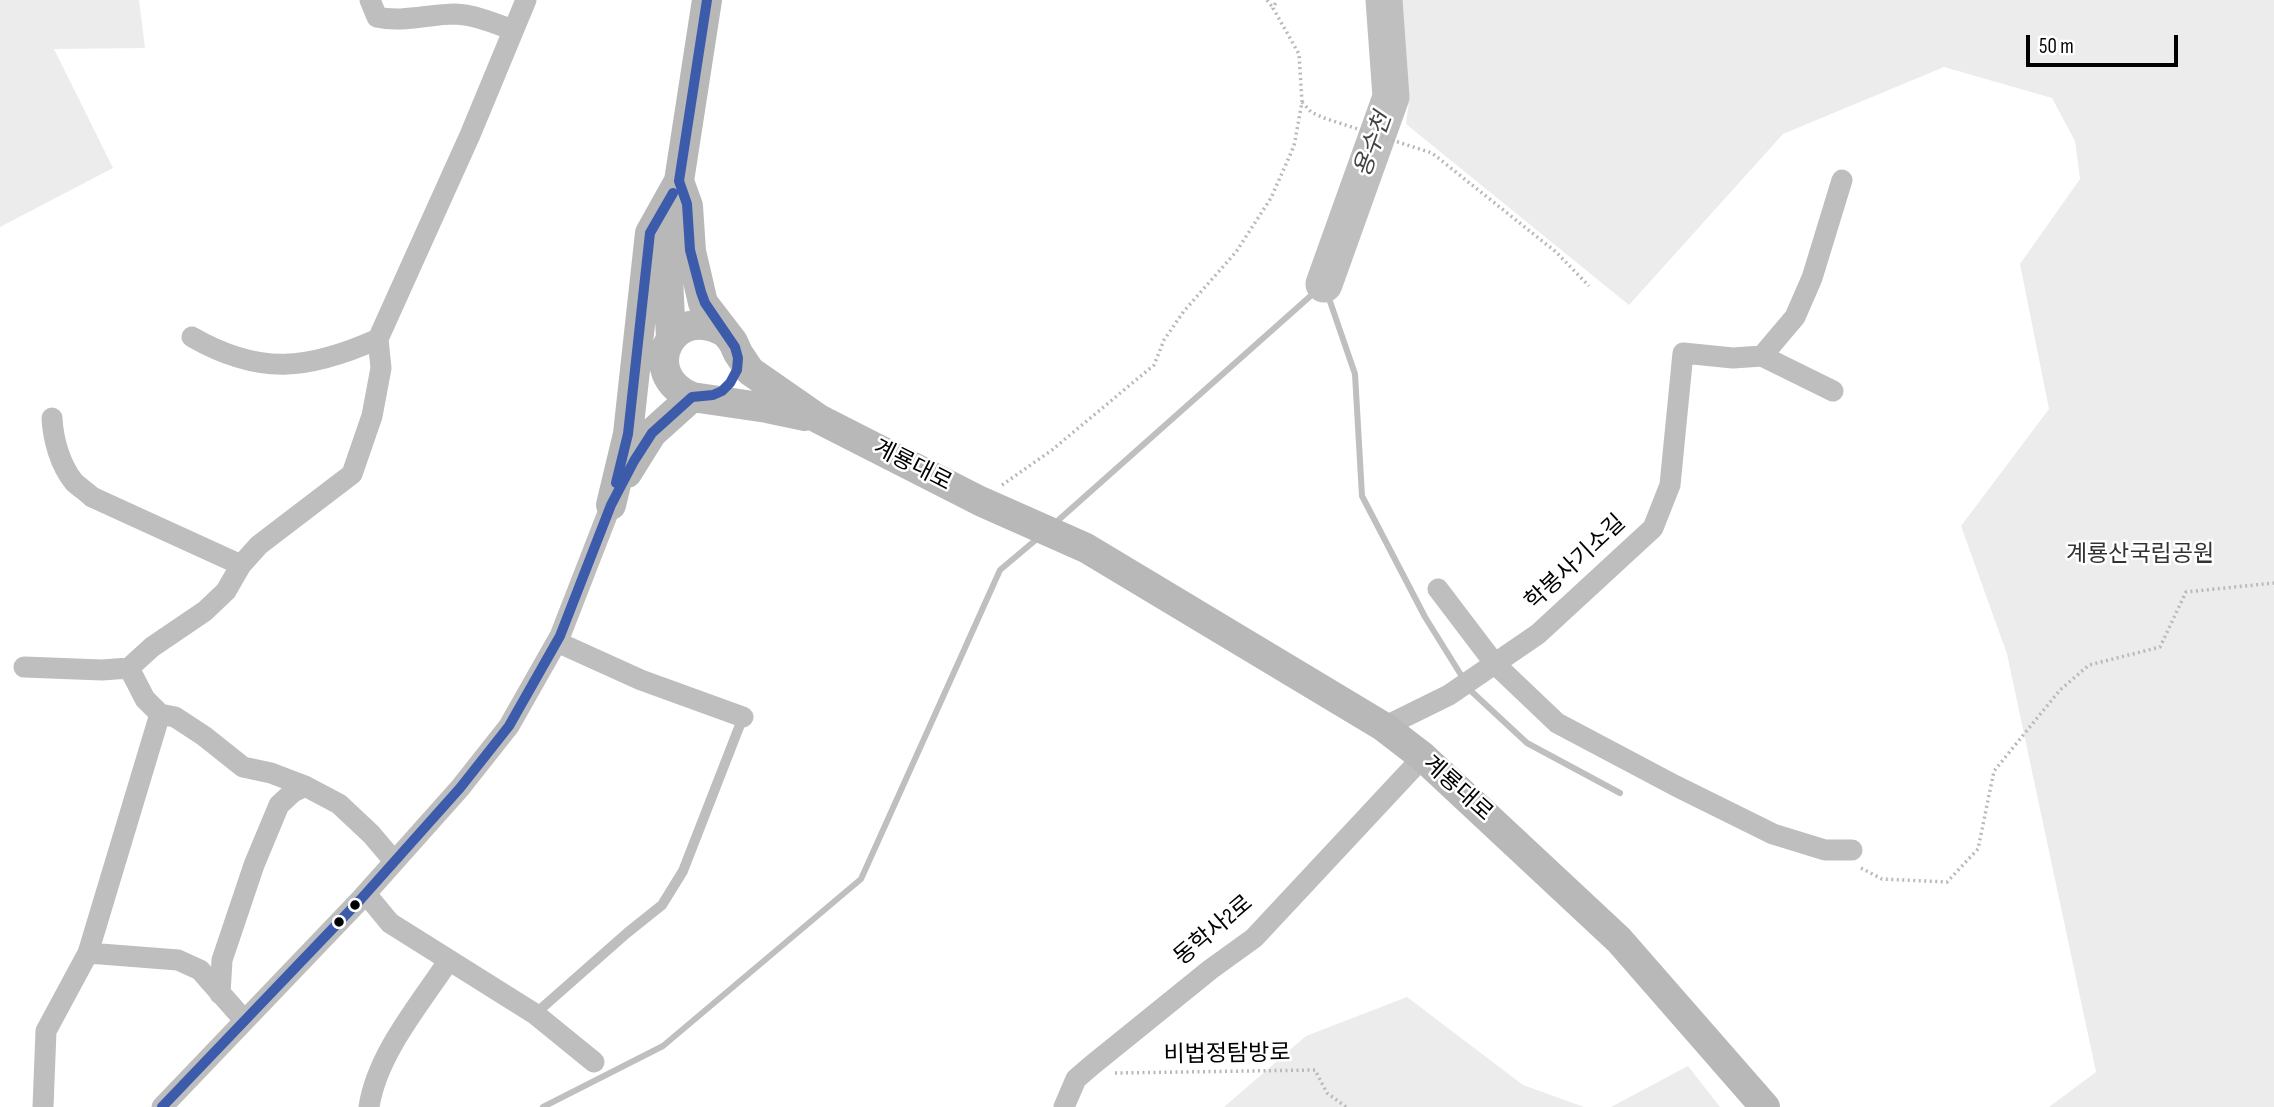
<!DOCTYPE html>
<html>
<head>
<meta charset="utf-8">
<style>
	body { margin:0 }
	#map { position:relative; width:2274px; height:1107px; overflow:hidden; background:#fff; font-family:"Sofia Sans Condensed",sans-serif }
	canvas { display:block }
	.scale { position:absolute; left:2026px; top:35px; width:152px; height:32px; box-sizing:border-box; border:4px solid #000; border-top:0; padding-left:9px; font-size:21px; line-height:24px; white-space:nowrap; color:#000; -webkit-text-stroke:5px #fff; paint-order:stroke }
</style>
</head>
<body>
<div id="map">
<canvas width="2274" height="1107"></canvas>
<div class="scale">50 m</div>
</div>
<script>
const ctx = document.querySelector('canvas').getContext('2d');
ctx.lineJoin = 'round';
function fill(path, color) { ctx.fillStyle = color; ctx.fill(path, 'evenodd'); }
function strokePath(path, color, width, dash) { ctx.strokeStyle = color; ctx.lineWidth = width; ctx.lineCap = dash ? 'butt' : 'round'; ctx.setLineDash(dash || []); ctx.stroke(path); }
function write(font, color, halo, rows, align = 'center') {
  ctx.font = font + ' "Sofia Sans Condensed","Noto Sans KR",sans-serif'; ctx.lineWidth = 5; ctx.setLineDash([]); ctx.textBaseline = 'middle'; ctx.strokeStyle = halo; ctx.fillStyle = color; for (const [text, x, y, turn = 0] of rows) {
    ctx.save(); ctx.translate(x, y); ctx.rotate((+turn || 0) * Math.PI / 180); ctx.textAlign = isNaN(turn) ? turn : align; if (halo) ctx.strokeText(text, 0, 0); ctx.fillText(text, 0, 0); ctx.restore();
  }
}
fill(new Path2D(`
	M0 0H139L145 48 54 49 113 168 0 227Z
	M1394 0H2274V1107H2049L2096 1072 2007 654 1961 526 2049 409 2020 264 2080 179 2075 141 2052 98 1944 67 1783 134 1629 305 1406 124C1407 115 1409 105 1409 96 1408 89 1403 83 1401 76 1393 52 1388 25 1394 0Z
	M1407 997 1523 1085 1584 1107H1224L1306 1036Z
	M1688 1066 1720 1107H1611Z`), '#ececec');
strokePath(new Path2D(`
	M1054 524 1324 284 1355 374 1362 496 1425 617 1471 691 1527 743 1620 793
	M543 1107 663 1046 861 879 1000 570 1038 538`), '#bfbfbf', 6);
strokePath(new Path2D(`
	M1324 284 1391 97 1384 0`), '#bfbfbf', 37);
strokePath(new Path2D(`
	M1267 0 1273 8
	M1302 102 1311 112 1324 118 1432 153 1556 252 1589 286
	M1002 485 1052 450 1154 365 1164 340 1184 311 1236 252 1271 198 1294 146 1302 102 1299 54 1273 8 1277 0
	M1861 868 1882 879 1947 882 1978 849 1994 771 2060 690 2089 665 2160 647 2186 592 2274 583
	M1115 1073 1315 1070 1327 1093 1346 1107`), '#b9b9b9', 3.5, [2, 3.5]);
strokePath(new Path2D(`
	M535 1014 627 933 662 905 683 871 743 717`), '#bebebe', 10);
strokePath(new Path2D(`
	M370 0 377 17C402 23 429 14 455 14 475 15 494 23 513 30
	M192 337C260 376 308 370 378 339
	M1762 356 1795 317 1812 278 1842 180
	M52 418C53 439 60 465 74 482 79 487 87 492 92 497L241 565
	M1438 589 1495 664 1557 723 1676 786 1773 834 1825 850H1852
	M557 642 641 680 743 717
	M24 667 102 670 129 668 152 647 205 611 226 591 241 565 259 545 352 474 372 416 381 368 378 339 470 135 526 0
	M129 668 145 699 160 714 175 717 204 736 243 767 271 773 305 786 339 804 371 834 394 861
	M1384 727 1449 695 1538 634 1653 528 1670 485 1683 353 1733 358 1762 356 1833 391
	M366 894 390 923 535 1014 594 1062
	M88 953 178 960 200 970 244 1020
	M220 994 222 960 254 865 279 805 293 792 305 786
	M43 1107 46 1031 88 953 160 714
	M162 1107 361 899 460 788 509 726 560 636 611 505
	M369 1107C377 1054 420 1004 449 960
	M1064 1107 1076 1079 1091 1066 1211 969 1254 938 1423 757`), '#bebebe', 21);
strokePath(new Path2D(`
	M679 181 688 206 691 251 703 303 733 342 738 353 750 371 819 419 980 501 1086 548 1384 727 1423 757 1619 940 1765 1107
	M668 222V278L671 338
	M726 333C673 300 636 374 692 397L767 408 805 416
	M627 473 652 433 692 397
	M611 505 628 434 650 233 679 181 707 0`), '#b8b8b8', 30);
strokePath(new Path2D(`
	M616 483 628 434 650 233 673 193
	M162 1107 361 899 460 788 509 726 560 636 611 505 634 461 652 433 692 397 713 395 722 391 730 383 737 370 738 358 735 347 705 303 701 292 690 250 687 204 679 181 707 0`), '#3d5bab', 10);
for (const [x, y, r, color] of [
	[355,905,6,"#000"],
	[339,922,6,"#000"]
]) { const dot = new Path2D(); dot.arc(x, y, r, 0, 2 * Math.PI); ctx.fillStyle = color; ctx.fill(dot); strokePath(dot, '#fff', 2.5); }
write('23px', '#000', '#fff', [
	["계룡대로",912,466,27],
	["학봉사기소길",1576,563,-43],
	["계룡대로",1457,789,42],
	["동학사2로",1214,931,-40],
	["비법정탐방로",1227,1055,-1]
]);
write('23px', '#333', '#fff', [
	["계룡산국립공원",2140,555]
]);
write('italic 24px', '#444', '#fff', [
	["용수천",1374,145,-70]
]);
</script>
</body>
</html>
